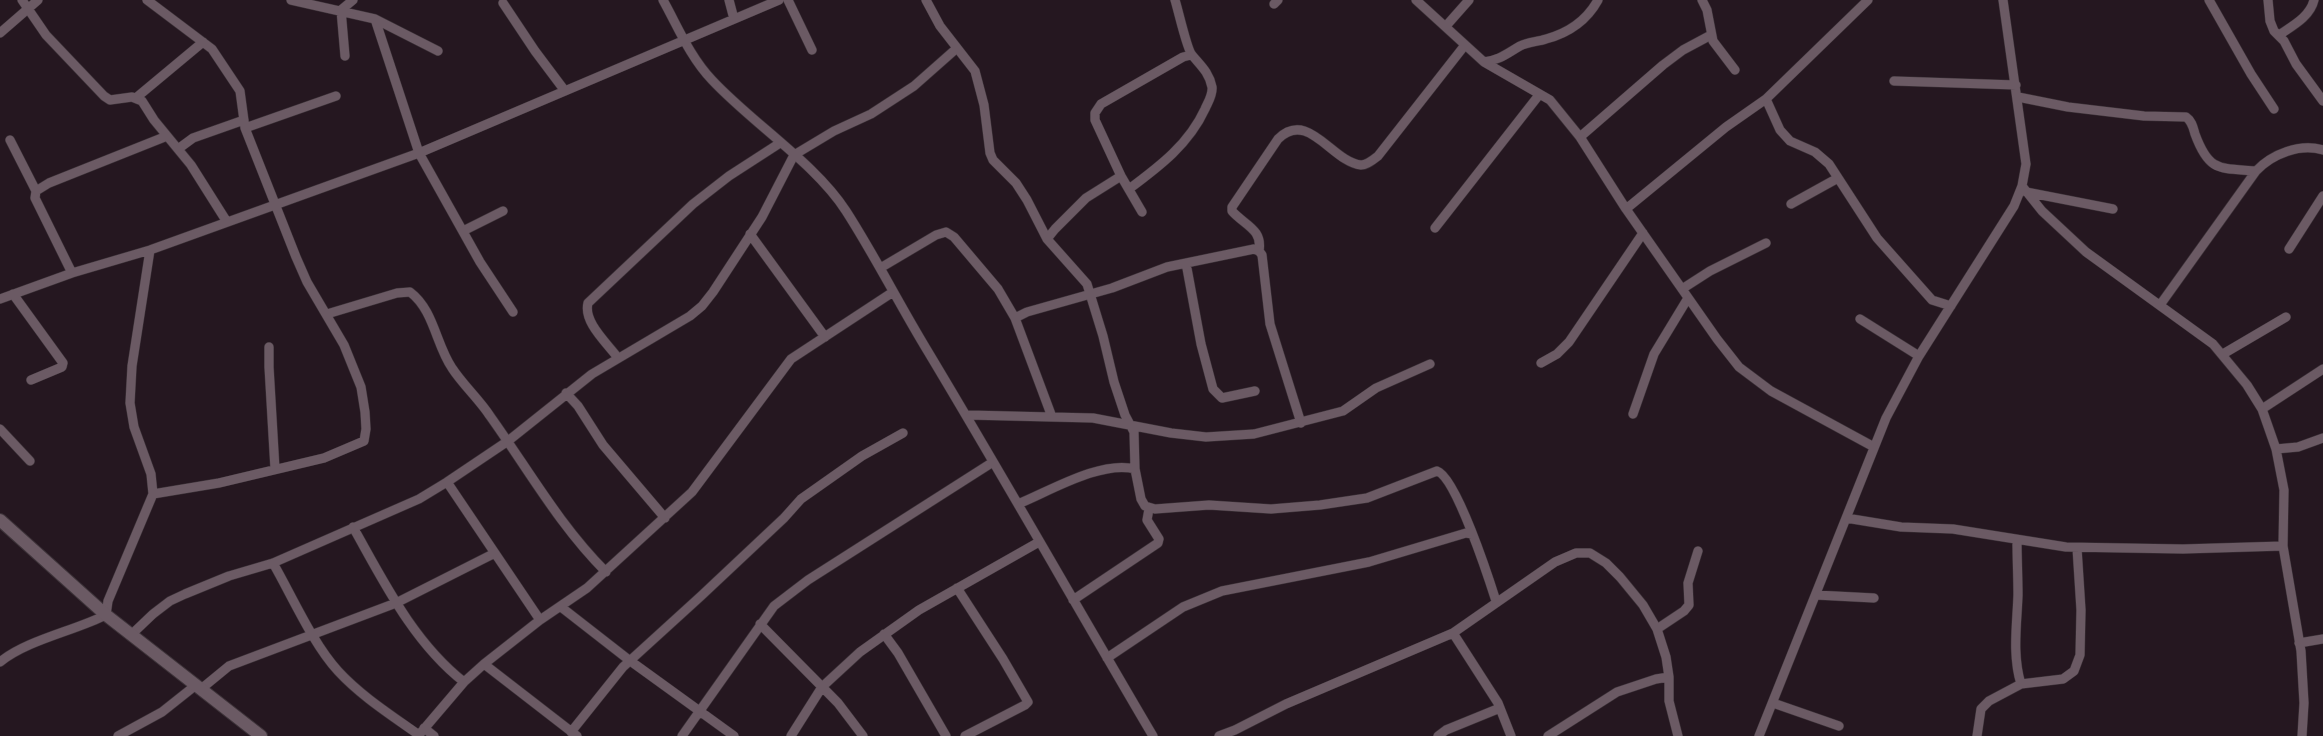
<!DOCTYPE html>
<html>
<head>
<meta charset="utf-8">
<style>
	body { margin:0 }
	canvas { display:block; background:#251720 }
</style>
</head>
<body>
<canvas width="2323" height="736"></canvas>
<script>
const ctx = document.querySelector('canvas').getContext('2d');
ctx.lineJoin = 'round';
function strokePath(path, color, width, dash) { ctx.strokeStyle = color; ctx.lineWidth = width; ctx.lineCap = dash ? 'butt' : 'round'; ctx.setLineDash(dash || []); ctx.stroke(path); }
const street = new Path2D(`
	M22 0 46 35 104 96 110 100 132 97 142 101 154 120 191 165 227 222
	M147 0 212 49 240 91 245 128 296 257 307 282 344 345 361 387 365 412 366 429 364 441 324 458 219 483 153 494
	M291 0 375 19 438 51
	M663 0C678 27 690 57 712 80 752 123 815 163 846 211 875 256 899 304 927 350 1004 478 1077 607 1153 736
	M729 0 734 19
	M788 0 812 50
	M926 0 940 26 975 71 984 105 990 153 993 160 1016 183 1027 200 1047 239 1087 284 1103 336 1114 382 1125 415 1134 432 1135 469 1141 499 1145 506 1155 509 1209 505 1271 509 1320 505 1367 498 1437 471C1456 477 1489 579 1496 601
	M1416 0 1484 62 1550 100 1580 137 1626 209 1717 339 1739 367 1771 391 1874 447
	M1702 0 1707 10 1713 41 1735 70
	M2209 0 2251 74 2274 109
	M2268 0 2270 21 2274 31 2284 41 2296 64 2323 101
	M503 3 535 51 565 91
	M1274 4 1278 0
	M375 19 419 153 480 262 513 312
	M1446 26 1469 0
	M0 33 38 0
	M2279 35C2292 26 2310 17 2314 0
	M345 56 341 10 353 0
	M1484 62C1500 60 1506 54 1520 46 1528 42 1537 42 1546 39 1568 33 1587 20 1598 0
	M1894 81 2016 85
	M137 97 203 42
	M2018 97 2068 107 2144 116 2186 117C2192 121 2193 127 2195 134 2209 172 2219 168 2256 171
	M1766 99 1780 130 1790 141 1815 152 1829 164 1877 238 1932 300 1951 306
	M245 128 336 96
	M1580 137 1663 65 1683 50 1711 35
	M10 140 36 191 35 198 72 273
	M178 149 193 138 244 120
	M2022 186 2042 211 2086 252 2213 344 2247 385 2262 409 2276 449 2284 490 2283 546 2301 651 2304 703 2302 736
	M1129 189C1160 166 1189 144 1205 109 1208 102 1213 95 1212 87 1209 72 1200 65 1192 55 1187 50 1178 9 1175 0
	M36 191 49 183 167 136
	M2026 192 2113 209
	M1791 204 1838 178
	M1626 209 1726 127 1766 99 1868 0
	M1142 212 1121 176 1095 120V113L1101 104 1183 57 1191 55
	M1435 228 1539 95
	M463 231 503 211
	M750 234 825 337
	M1047 239 1055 229 1086 198 1121 176
	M2289 249 2323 196
	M1186 263 1201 344 1213 389 1222 398 1255 391
	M882 267 936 235 946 232 954 237 998 289 1015 318 1052 417
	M1682 289 1710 271 1766 243
	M13 294 63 363 62 367 31 380
	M0 299 72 273 150 250 419 153 779 0
	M2160 305 2256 171C2272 154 2300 143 2323 150
	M327 314 397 293 410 292C434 310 436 345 452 368 463 385 479 399 490 416 528 469 559 525 606 572
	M1015 318 1027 312 1112 288 1167 267 1254 249 1259 251
	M1860 319 1919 356
	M269 347V367L275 469
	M2223 354 2286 317
	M618 358C607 343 583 322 588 303L693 204 729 176 780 143
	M1541 363 1557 354 1569 342 1643 233
	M566 393 578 406 603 445 665 518
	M2262 409 2323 369
	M1633 414 1654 354 1688 298
	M968 415 1093 418 1171 433 1206 437 1254 434 1343 411 1376 388 1430 364
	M1301 423 1270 324 1262 255 1259 251C1263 229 1244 225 1232 211V207L1278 139C1308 109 1332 162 1361 165 1367 165 1373 160 1378 156L1465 45
	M0 429 30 461
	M2276 449 2298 447 2323 438
	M447 482 540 620
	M1018 504C1050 491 1101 460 1135 469
	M1846 518 1901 527 1953 529 2066 547 2183 549 2283 546
	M353 527C384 582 413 642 464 682
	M2017 541C2017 559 2018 577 2018 595 2017 624 2012 655 2021 684
	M273 563C292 596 313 644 338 671 361 696 391 715 419 735
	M957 588 1003 659 1028 702 1025 705 965 736
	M1816 595 1874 598
	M1073 600 1158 543 1159 539 1147 520 1149 509
	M561 607 629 660 734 736
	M760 624 838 703 863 736
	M1657 629 1684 611 1689 605 1688 583 1698 551
	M1453 633 1498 703 1511 736
	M132 634 153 614 170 601 185 594 229 576 273 563 419 499 447 482 508 441 592 374 690 316 702 306 713 292 762 217 794 155 834 131 871 114 914 86 957 48
	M884 634 898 653 946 736
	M2299 643 2323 639
	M1107 658 1183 607 1222 591 1369 562 1466 533 1472 534
	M0 662C27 640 74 631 106 615L108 601 153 494 151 474 134 427 130 403 132 366 150 250
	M484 664 577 736
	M201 689 229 666 396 603 493 554
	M1773 703 1839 726
	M424 728 434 736
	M571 732 623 667 701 596 784 518 801 499 862 456 903 433
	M118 736 162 712 196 685
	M418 736 464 682 484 664 540 620 587 588 692 492 791 359 893 292
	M682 736 774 606 808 580 993 462
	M791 736 822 687 860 652 919 610 1039 542
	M1219 736 1235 730 1286 704 1453 633 1555 562 1576 553H1590L1606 563 1620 577 1643 605 1657 629 1666 657 1669 677V701L1678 736
	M1438 736 1446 730 1500 708
	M1548 736 1617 692 1656 679 1669 677
	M1759 736 1886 418 1919 356 2014 206 2022 186 2026 164 2003 0
	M1977 736 1981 709 1989 701 2021 684 2063 679 2074 671 2080 655 2081 610 2077 548`);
const secondary = new Path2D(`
	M0 520 106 615 261 736`);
strokePath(street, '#3d3339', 10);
strokePath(secondary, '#3d3339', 14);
strokePath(street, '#6b5a64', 9);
strokePath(secondary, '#6b5a64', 12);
</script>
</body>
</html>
